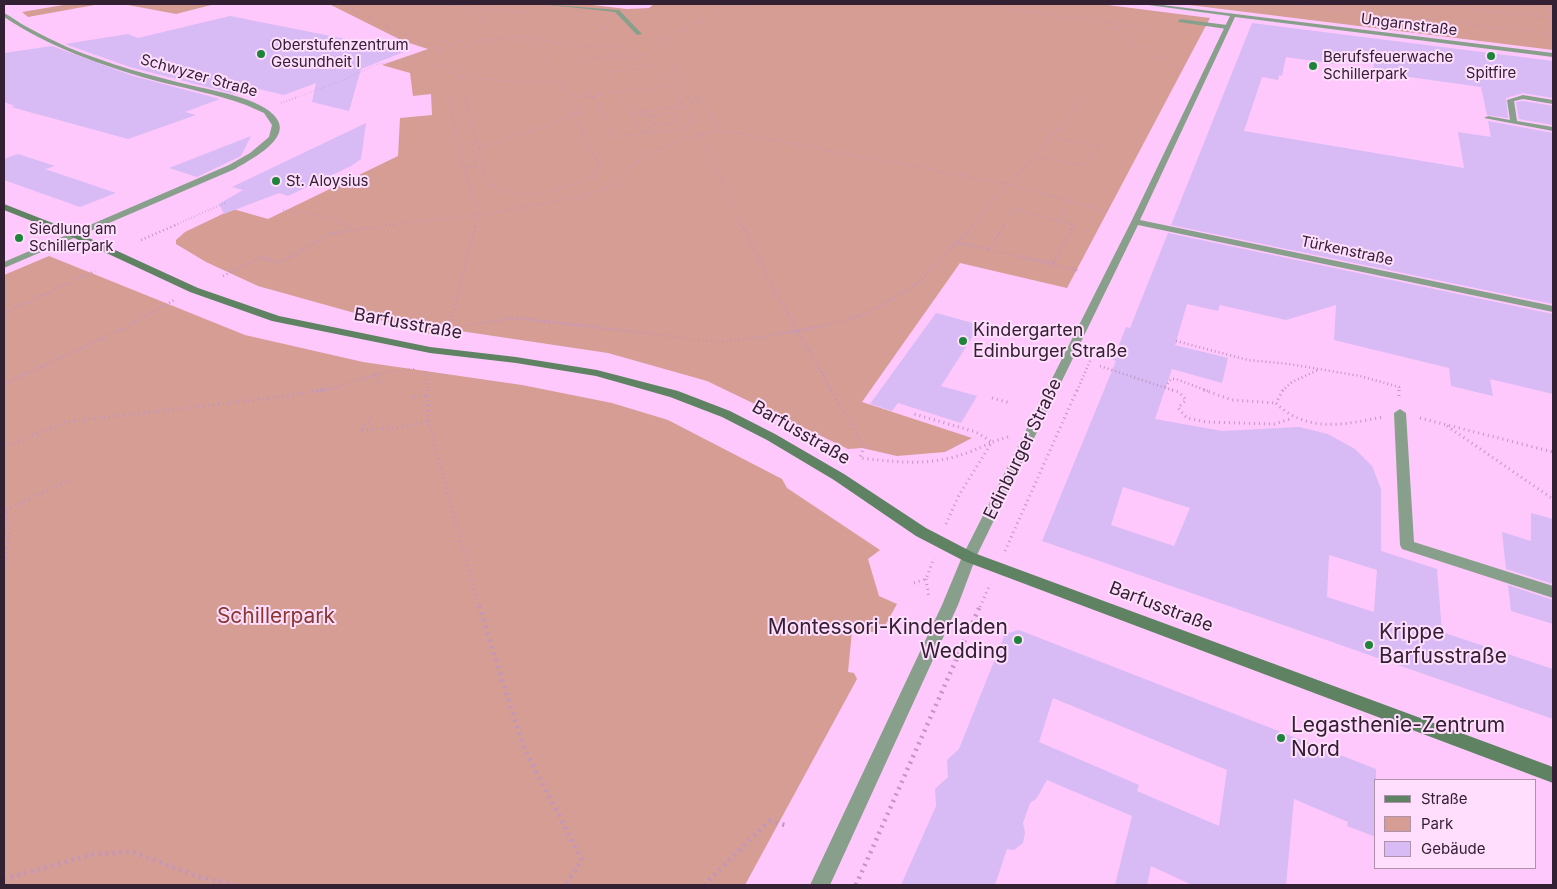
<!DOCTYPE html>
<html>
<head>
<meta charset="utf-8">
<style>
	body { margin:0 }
	#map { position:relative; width:1557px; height:889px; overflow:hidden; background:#fec8fc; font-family:Inter,sans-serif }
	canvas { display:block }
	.frame { position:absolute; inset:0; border:5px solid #342033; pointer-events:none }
	.legend { position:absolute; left:1374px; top:779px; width:162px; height:90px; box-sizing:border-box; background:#ffdefd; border:1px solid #ae92ac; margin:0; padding:6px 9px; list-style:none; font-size:15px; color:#342033 }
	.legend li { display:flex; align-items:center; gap:10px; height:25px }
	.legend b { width:25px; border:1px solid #ae92ac }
</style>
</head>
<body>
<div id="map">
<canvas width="1557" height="889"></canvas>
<div class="frame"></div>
<ul class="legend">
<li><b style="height:6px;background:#5f8263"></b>Straße</li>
<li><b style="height:14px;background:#d69d95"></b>Park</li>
<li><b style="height:14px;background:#d8baf5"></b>Gebäude</li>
</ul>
</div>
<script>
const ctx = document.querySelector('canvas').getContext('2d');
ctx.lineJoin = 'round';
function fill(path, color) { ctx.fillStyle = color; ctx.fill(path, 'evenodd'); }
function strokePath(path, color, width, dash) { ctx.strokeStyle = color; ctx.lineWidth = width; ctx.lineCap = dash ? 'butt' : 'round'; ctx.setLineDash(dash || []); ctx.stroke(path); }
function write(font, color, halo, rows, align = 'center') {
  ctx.font = font + ' Inter,sans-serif'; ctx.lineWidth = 4; ctx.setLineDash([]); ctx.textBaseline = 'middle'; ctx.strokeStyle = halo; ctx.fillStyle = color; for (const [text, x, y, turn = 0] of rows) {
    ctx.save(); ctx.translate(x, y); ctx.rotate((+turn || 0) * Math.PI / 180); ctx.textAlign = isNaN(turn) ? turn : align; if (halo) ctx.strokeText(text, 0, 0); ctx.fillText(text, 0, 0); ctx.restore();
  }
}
fill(new Path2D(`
	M69 4H100L28 17 22 12Z
	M132 4H215L176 14 128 5Z
	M329 4H584L627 9 649 8 654 4H1100L1210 18 1067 288 960 263 862 402 972 438 945 452 897 456 862 448 848 449 707 381 608 353 440 328 437 336 258 286 206 262 176 244V240L185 232 233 209 268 219 398 156 400 118 432 115 431 94 413 96 410 73 382 65 428 49 403 41Z
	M1181 4H1553V50Z
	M49 256 245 335 363 362 522 385 612 403 668 420 782 479 787 488 880 550 868 559 879 596 897 604 883 629 872 632 852 631 848 672 854 673 857 679 745 885H4V275Z`), '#d69d95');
fill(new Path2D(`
	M230 16 406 51 361 69 349 111 312 102 316 83 284 95 250 87 234 94 130 67 65 44 128 34 138 38Z
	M1252 23 1553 61V98L1523 93 1506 98 1508 118 1487 115 1481 87 1373 72 1374 62 1336 57 1334 64 1286 57 1282 76 1279 75 1278 80 1262 77 1244 131 1464 168 1458 132 1491 137 1488 121 1553 133V304L1171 225Z
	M52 46 133 76 220 99 185 112 196 115 128 139 11 107 15 106 4 102V53Z
	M1523 101 1553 106V125L1519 119 1516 102Z
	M366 123 361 159 351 166 288 196 279 193 224 214 219 204 243 190 232 187Z
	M251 136 241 156 197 177 169 168Z
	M18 154 55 166 45 169 116 193 80 207 4 180V159Z
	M1168 233 1553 314V394L1490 379 1493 396 1451 386 1449 368 1334 340 1336 305 1286 320 1220 305 1218 311 1187 304 1175 345 1228 358 1222 383 1172 369 1155 419 1222 431 1299 427 1328 434 1355 449 1372 466 1381 489V551L1437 569 1442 632 1553 669V719L1042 541 1116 361 1113 360 1126 327 1130 328ZM1123 487 1190 508 1174 546 1111 525ZM1329 555 1377 570 1374 612 1327 597Z
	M936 313 980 325 941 386 977 396 961 423 898 403 892 411 870 404Z
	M1531 513 1553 519V584L1506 569 1502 532 1531 541Z
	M1508 585 1553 600V624L1511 611Z
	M1019 630 1376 769V837L1347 826 1348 822 1294 799 1286 885H1192L1151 866 1147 885H1115L1132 816 1047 780 1036 799 1030 803 1023 823 1025 832 1023 843 1014 850 1007 849 995 885H901L936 806 935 789 948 777 947 760 959 749 1005 634ZM1053 698 1227 770 1219 826 1137 791 1139 785 1039 742Z`), '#d8baf5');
strokePath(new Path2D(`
	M341 4 406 36 439 49
	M413 4 465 6 530 14
	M971 4 1141 27 1083 98
	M1296 4 1553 34
	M1429 4 1553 18
	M1511 4 1553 9
	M465 6 484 22 490 37
	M31 14 79 4
	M440 19 448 45
	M1105 23 1120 30 1129 42 1185 72
	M597 26 613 31
	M601 27 590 47 599 57 623 98
	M1141 27 1165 23
	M406 36 413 4
	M651 44 660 48 697 98
	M660 48 663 40 737 4
	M440 50 438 55 448 98
	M635 57 639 64 618 66 614 59Z
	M639 64 651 66
	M441 66 451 65 453 75C490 81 526 83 563 80L570 92 576 96
	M618 66 607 72 656 67
	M675 69 668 70 689 98
	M590 91 573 60 633 54 648 56 678 98
	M602 93 679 85
	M295 98 341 81 378 64 401 61 457 42 517 36 566 45 634 48
	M466 98 454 53C476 40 514 34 538 46L565 98
	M576 98V96H582
	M592 98 582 96 592 91 602 94 592 98`), '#c195bf', 1, [0.5, 2]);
strokePath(new Path2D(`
	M448 97 464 168 478 215 475 225
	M465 97 487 181C516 207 561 190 593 177L599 165 564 97
	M586 97H595
	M622 97 643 133 654 125
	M688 97 692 102 699 101
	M696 97 721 130 1007 184 1034 157 1084 97
	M594 98 614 137 685 128 686 124 694 121 677 97
	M281 103 298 97
	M631 113 684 106
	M634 113 648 116
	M672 113 678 122 654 125 648 116Z
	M701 133 741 225
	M479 147 524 134 572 114 581 113 575 101 576 97
	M1035 157 1085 166 1100 146 1051 137
	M464 168 476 166 471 144 478 143
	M1071 201 1058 221 1074 225
	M283 210 329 217 346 225
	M175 225 225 203
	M386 225 478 215 583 197 615 184 628 168 651 152 685 138 721 130
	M973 225 1007 184 1109 212
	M1004 225 1015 209 1058 221`), '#c195bf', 2, [0.5, 2.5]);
strokePath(new Path2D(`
	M344 224 349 229
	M741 224 776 293 832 391
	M141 240 178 224
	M958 243 1053 264 1074 225 1069 224
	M988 250 1005 224
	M1053 264 1080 271
	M223 276 261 257 279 263 332 233 397 224
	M4 313 95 271
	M449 328 516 318 719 342 770 336 821 326 856 317 879 307 919 282 974 224
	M443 334 449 328 476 224
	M1176 341 1248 360 1289 364 1360 376 1399 387V391
	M1100 366 1175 391
	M426 371 427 391
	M375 375 380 384
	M4 384 126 327 176 299
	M1165 387 1171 379H1176L1208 391
	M316 391 334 388 385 372 414 369
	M1077 391 1093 354
	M1282 391 1292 382 1318 370`), '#c195bf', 2.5, [1, 3]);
strokePath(new Path2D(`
	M427 390 428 421 479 607
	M831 390 864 446 860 458C914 464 942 467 992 442L976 432 914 414
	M1172 390 1179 392 1186 400 1178 408 1187 418 1206 422 1274 424 1293 418
	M1204 390 1232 400 1276 403
	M1283 390 1276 403C1306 433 1344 425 1382 417
	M1399 390V400
	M414 397 426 396
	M992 398 1010 403
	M1420 418 1553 452
	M1447 426 1553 499
	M362 430 398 428 428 421
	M362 430 371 417
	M4 447 65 422 263 399 324 390
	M4 509 6 510 9 535 4 571
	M6 510 72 479
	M946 524 959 495 992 442 1008 437
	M1005 551 1077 390
	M926 579 929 598
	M914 583 926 579 934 558
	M980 607 990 584`), '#c195bf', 3, [1, 4]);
strokePath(new Path2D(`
	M479 606 523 746 582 860 565 885
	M4 879 94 854 133 852 199 877 236 885
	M704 885 769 821 785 825
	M856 885 980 606`), '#c195bf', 4.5, [2, 5]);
fill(new Path2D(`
	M540 4 619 10 642 34 637 35 615 12Z
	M1180 19 1227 25 1230 27 1227 29 1178 22Z
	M1523 95 1553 100V104L1523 99 1514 101 1517 121 1553 127V131L1484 118 1488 116 1510 120 1507 100Z
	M1400 409 1406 413 1414 542 1553 586V598L1402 549 1400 545 1394 413Z`), '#88a08b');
fill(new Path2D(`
	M1141 4H1154L1553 53V57L1235 17 1140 220 1553 306V312L1138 225 976 557 958 605 830 885H810L942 605 962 557 1131 222 1230 16Z
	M4 13C12 17 19 23 27 27 40 34 54 41 67 47 108 64 151 76 194 86 215 91 271 100 279 123 286 142 248 161 235 169L4 268V262L229 165 250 153 269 137 272 125 264 113 246 105C215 94 184 88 153 80 100 65 50 47 4 17Z`), '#88a08b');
fill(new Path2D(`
	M4 204 78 233 198 288 279 316 430 347 516 357 597 370 678 391 730 411 775 434 844 474 926 528 974 553 1553 767V783L964 561 916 536 834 480 767 440 722 417 670 397 596 376 516 363 430 353 272 321 190 292 72 237 4 210Z`), '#5f8263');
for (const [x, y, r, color] of [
	[261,54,5,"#1e8439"],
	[1491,56,5,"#1e8439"],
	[1313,66,5,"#1e8439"],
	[276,181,5,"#1e8439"],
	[19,238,5,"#1e8439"],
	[963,341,5,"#1e8439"],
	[1018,640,5,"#1e8439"],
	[1369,645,5,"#1e8439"],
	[1281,738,5,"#1e8439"]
]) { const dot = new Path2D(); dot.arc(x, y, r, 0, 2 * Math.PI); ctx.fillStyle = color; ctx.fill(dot); strokePath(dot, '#ffdefd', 2); }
write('15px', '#342033', '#ffdefd', [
	["Ungarnstraße",1409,25,7],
	["Schwyzer Straße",199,76,16],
	["Türkenstraße",1347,251,12]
]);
write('15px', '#342033', '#ffdefd', [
	["Oberstufenzentrum",271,45],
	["Gesundheit I",271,62],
	["Berufsfeuerwache",1323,57],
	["Schillerpark",1323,74],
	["Spitfire",1491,73,"center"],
	["St. Aloysius",286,181],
	["Siedlung am",29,229],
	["Schillerpark",29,246]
], 'left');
write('18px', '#342033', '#ffdefd', [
	["Barfusstraße",408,324,10],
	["Barfusstraße",801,433,30],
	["Edinburger Straße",1023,449,-64],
	["Barfusstraße",1161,607,21]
]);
write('18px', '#342033', '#ffdefd', [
	["Kindergarten",973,331],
	["Edinburger Straße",973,352]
], 'left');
write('21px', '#8b372f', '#ffdefd', [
	["Schillerpark",276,617]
]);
write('21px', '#342033', '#ffdefd', [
	["Montessori-Kinderladen",1008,628,"right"],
	["Wedding",1008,652,"right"],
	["Krippe",1379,633],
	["Barfusstraße",1379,657],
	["Legasthenie-Zentrum",1291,726],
	["Nord",1291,750]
], 'left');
</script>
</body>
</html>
